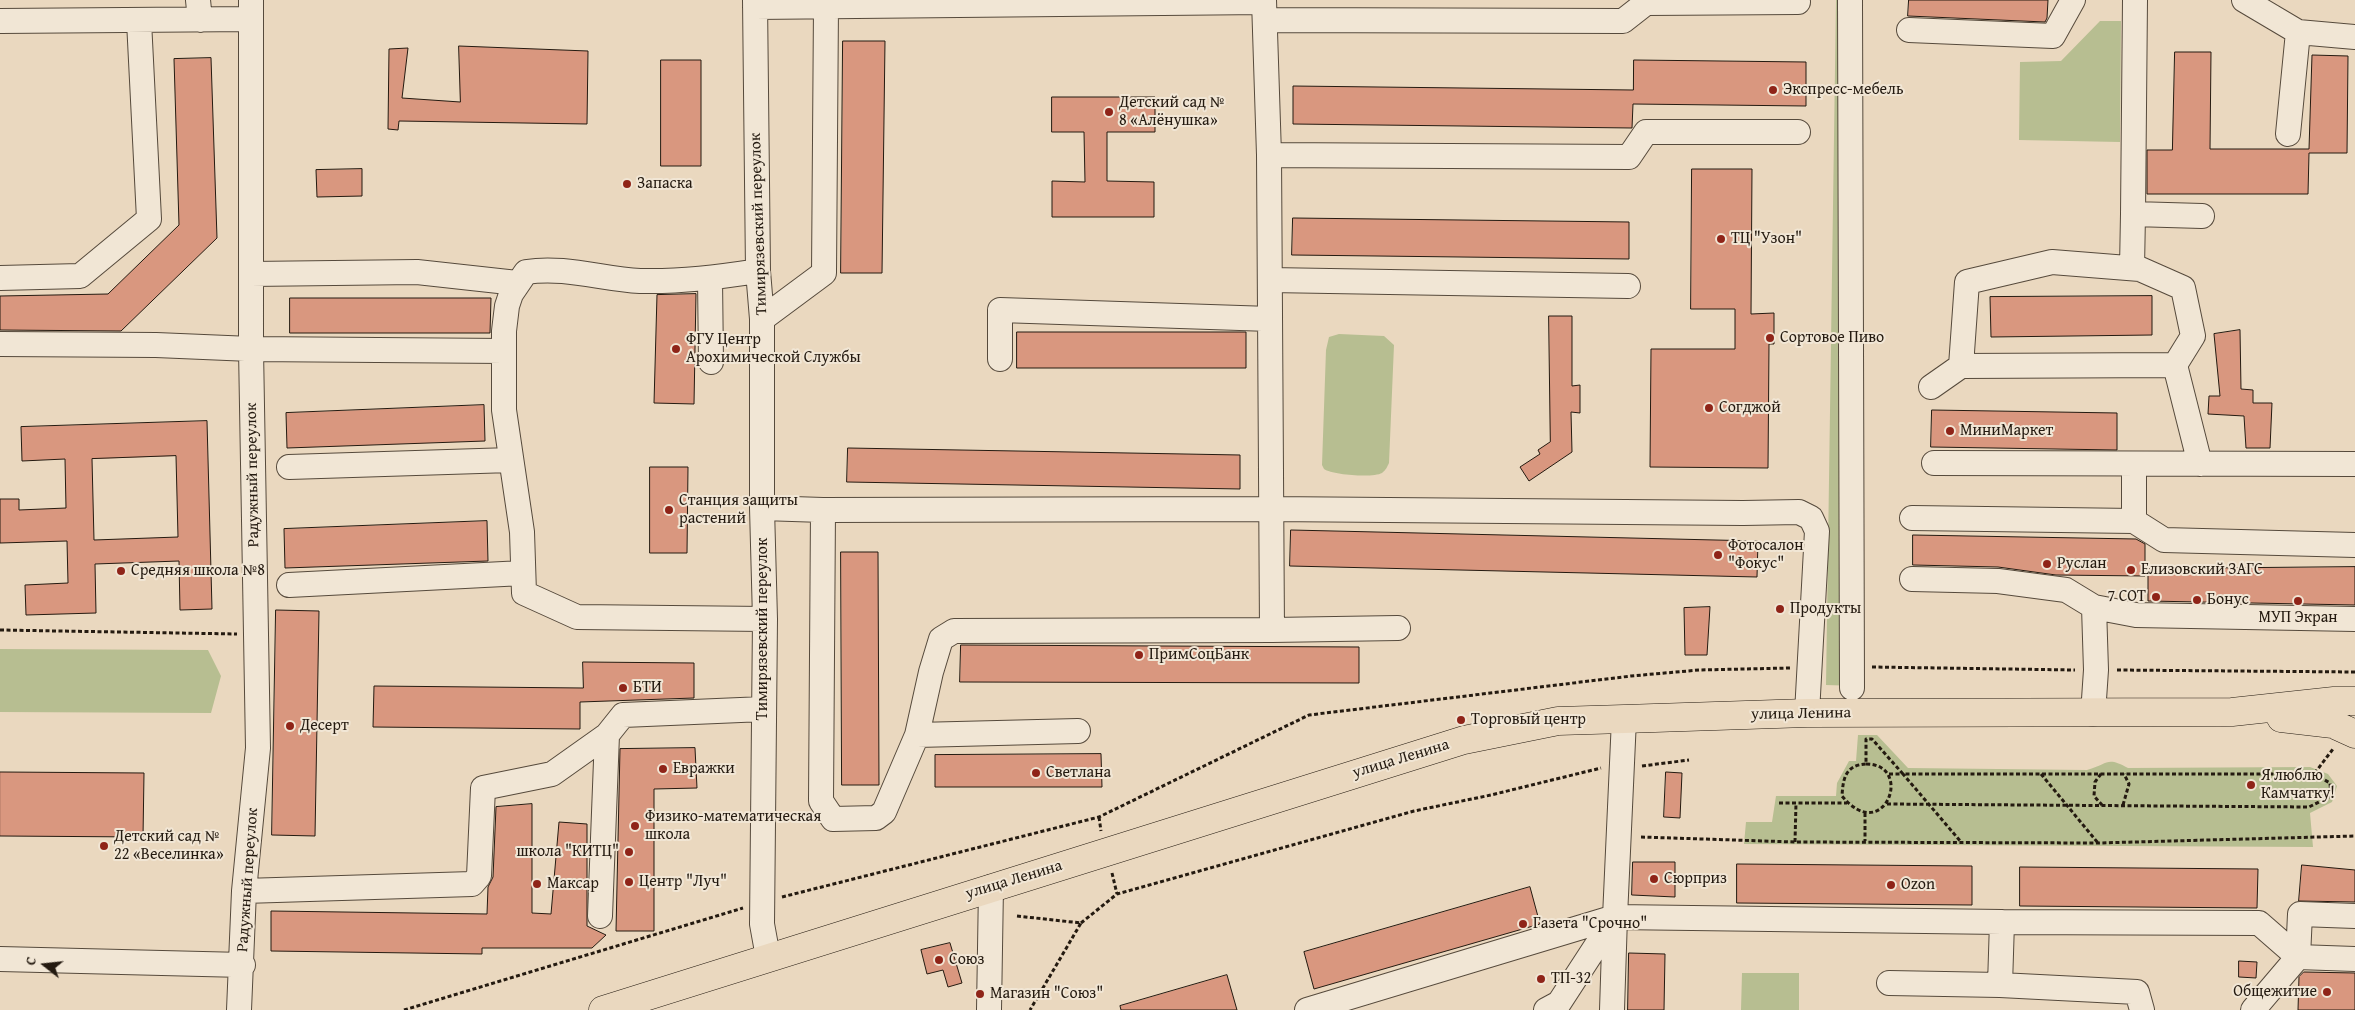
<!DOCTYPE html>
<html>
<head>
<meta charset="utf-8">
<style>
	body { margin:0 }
	#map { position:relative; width:2355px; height:1010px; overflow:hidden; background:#ead8bf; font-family:"Gentium Book Plus",serif }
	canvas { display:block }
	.north { position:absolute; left:20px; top:940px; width:50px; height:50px; -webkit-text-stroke:4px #f1e6d5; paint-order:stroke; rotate:286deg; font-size:14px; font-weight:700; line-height:20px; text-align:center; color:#241a10 }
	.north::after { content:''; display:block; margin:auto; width:18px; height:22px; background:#241a10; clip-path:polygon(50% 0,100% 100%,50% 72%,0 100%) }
</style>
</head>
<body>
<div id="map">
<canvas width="2355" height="1010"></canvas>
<div class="north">С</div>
</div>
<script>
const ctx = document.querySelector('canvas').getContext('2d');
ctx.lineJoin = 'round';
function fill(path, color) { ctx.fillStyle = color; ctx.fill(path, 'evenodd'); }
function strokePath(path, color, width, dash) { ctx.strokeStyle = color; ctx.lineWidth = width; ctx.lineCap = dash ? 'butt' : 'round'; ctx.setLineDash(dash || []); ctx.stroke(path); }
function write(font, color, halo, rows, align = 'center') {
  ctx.font = font + ' "Gentium Book Plus",serif'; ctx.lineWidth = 4; ctx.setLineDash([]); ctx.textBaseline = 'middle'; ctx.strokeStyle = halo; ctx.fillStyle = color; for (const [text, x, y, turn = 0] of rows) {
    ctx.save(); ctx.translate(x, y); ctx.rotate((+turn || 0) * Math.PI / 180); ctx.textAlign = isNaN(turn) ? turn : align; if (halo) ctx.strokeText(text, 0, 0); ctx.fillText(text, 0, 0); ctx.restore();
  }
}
fill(new Path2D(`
	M1836 0H1861L1859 686 1826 685Z
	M2100 21H2121L2120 142 2019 140 2020 62 2061 61Z
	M1339 334 1384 336 1394 345 1389 463C1387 467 1386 470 1382 473 1373 478 1333 475 1324 469L1322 465 1326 350 1329 337Z
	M0 649 208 650 221 676 211 713 0 712Z
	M1858 735H1877L1908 768 2087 770C2109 764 2106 756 2128 768L2310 767 2328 774 2337 786 2332 802 2310 813 2313 847 1744 844 1746 822H1772L1776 796H1836L1837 783 1849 761H1856Z
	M1742 973H1799V1010H1741Z`), '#b7be91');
const building = new Path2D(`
	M1909 0H2048L2047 18 2045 22 1908 16Z
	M843 41H885L882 273H841Z
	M459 46 588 51 587 124 399 121 398 130 388 129 389 49 408 48 402 98 460 102Z
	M2175 52H2211L2210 149H2309L2312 55 2348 56 2347 153H2309L2308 194H2147V150H2172Z
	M211 58 217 238 121 331 0 330V296L108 294 179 225 174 59Z
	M661 60H701V166H661Z
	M1634 60 1806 62V106L1633 104 1632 128 1293 124V86L1633 90Z
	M1052 97H1155V132H1107V181L1154 182V217H1052V181L1085 182 1084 132H1052Z
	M362 169V196L317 197 316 170Z
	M1692 169H1752L1751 314 1774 313V344H1769L1768 468 1650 467 1651 349H1735V309H1691Z
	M1293 218 1629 222V259L1292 255Z
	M696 294 694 404 654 403 657 295Z
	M2152 296V335L1991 337 1990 297Z
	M290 298H491L490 333H290Z
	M1549 316H1572V386L1580 385V413L1571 412 1572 452 1529 481 1520 467 1540 454 1538 450 1550 442Z
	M2240 330 2241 389 2253 390V403H2272L2270 448H2246L2244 416 2208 414 2209 396H2220L2214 334Z
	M1017 332H1246V368H1017Z
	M484 405 485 441 287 448 286 413Z
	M1932 410 2117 413V450L1931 447Z
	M207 421 212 609 180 610 179 561 95 564 96 613 26 615 25 585 68 583 67 541 0 543V499H19V510L66 508 65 459 22 461 21 427ZM176 456 178 537 94 540 92 459Z
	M848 448 1240 455V489L847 482Z
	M650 467H688L687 553H650Z
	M487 521 488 561 285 568 284 529Z
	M1291 530 1758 541 1757 577 1290 566Z
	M1913 535 2136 539 2145 544V576L2056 575 1998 567 1913 565Z
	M841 552H878L879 785H842Z
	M2355 567V605L2148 601V569Z
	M1710 607 1707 655H1685L1684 608Z
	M276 610 319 611 315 836 272 835Z
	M961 645 1359 647V683L960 682Z
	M583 662 694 663V698L580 702V729L373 727 374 686 583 688Z
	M695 748 697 788 654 789V931H616L620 749Z
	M1101 754 1102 787H935V755Z
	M0 772 144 773 143 837 0 836Z
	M1666 772 1682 773 1680 818 1664 817Z
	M532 804V913L551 914 559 822 587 824V926L606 935 592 948H482V954L271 951V911L487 914 488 887 493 877 496 807Z
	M1633 862H1675V897L1632 895Z
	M1737 864 1972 866V905L1737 903Z
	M2302 865 2355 870V902L2299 901Z
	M2020 867 2258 869 2257 908 2020 906Z
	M1530 887 1540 924 1314 989 1304 952Z
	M950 943 962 983 948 987 943 970 927 974 921 950Z
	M1629 953 1665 954 1664 1010H1628Z
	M2239 961 2257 962 2256 978 2239 977Z
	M2304 972 2355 973V1010H2298L2299 977Z
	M1227 975 1237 1010H1121L1120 1006Z`);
fill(building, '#d9977f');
strokePath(building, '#241a10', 1);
const minor = new Path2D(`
	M198 0 200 20
	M755 0 758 271 762 319V508L765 619 762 924 768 957
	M1850 0 1852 688
	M2135 0 2133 214 2202 216
	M2244 0 2298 32
	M755 7 1264 2
	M1266 20 1623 21 1646 3 1798 2
	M0 21 251 19
	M1909 30 2053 36 2073 0
	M2288 134 2298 32 2355 37
	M1269 155 1629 157 1646 132H1798
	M2132 268 2133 214
	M758 271C719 277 681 282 640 281 602 279 565 266 526 272L511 294 507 306 504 331V410L522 532 524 593 577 617 765 619
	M251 274 417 272 517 283
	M0 278 80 276 149 219 139 21
	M710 279 711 362
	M1270 280 1628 286
	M762 319 824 273 826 6
	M0 344 156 345 251 349 504 351
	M1000 359V310L1270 319
	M1961 366 1967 282 2052 262 2140 269 2183 288 2193 336 2175 365
	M1931 387 1961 366 2175 365 2200 464
	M1934 463 2355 464
	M289 467 511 460
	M762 508 823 510 1270 509 1743 513 1799 512 1811 518 1817 531 1807 713
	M823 510 821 801 833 819 876 818 884 812 917 735 931 672 941 639 954 631 1272 630 1269 155 1264 0
	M1912 518 2134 521 2164 540 2355 545
	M2134 521V464
	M1912 579 1998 581 2066 590 2094 607 2096 670 2093 714
	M289 585 523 573
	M2094 607 2136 615 2355 619
	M1272 630 1398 628
	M1624 719 1615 917 2002 922
	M917 735 1078 731
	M244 891 472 884 479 876 483 788 552 774 607 735
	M600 916 607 735 623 715 764 709
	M0 959 243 965
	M1889 983 2000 985
	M239 1010 244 891 258 748 251 349V0
	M989 1010 991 887
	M1307 1010 1615 917
	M1546 1010 1559 1003 1615 917
	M1612 1010 1615 917
	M2142 1010 2137 992 2000 985 2002 922 2259 923 2298 957 2355 959
	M2253 1010 2298 957 2300 914 2355 916`);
const major = new Path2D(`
	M2281 718 2333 724 2355 734
	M603 1010 1464 740 1558 721 1624 719 1807 713 2232 712 2334 701H2355`);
strokePath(minor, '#564a3c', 26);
strokePath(major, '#241a10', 29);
strokePath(new Path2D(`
	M0 630 237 634
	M1872 667 2075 670
	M2117 670 2355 672
	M1866 764C1915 764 1884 847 1842 796 1843 779 1845 765 1866 764V739H1872L1903 774H2314L2333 749
	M1642 766 1689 760
	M1889 774H1903L1961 842
	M2041 774 2098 843
	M2101 774 2095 782 2094 796 2102 805
	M1779 803H1847
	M1887 804 2309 807 2331 796 2330 783 2314 774
	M2123 805 2129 784 2124 774
	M1865 813V841
	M1099 817 1101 831
	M1641 837 1795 842 2098 843 2355 836
	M1795 842 1796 803
	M1112 873 1117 894
	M782 897 1099 817 1309 715 1631 676 1699 670 1790 668
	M1017 916 1081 923 1030 1010
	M1081 923 1117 894 1414 811 1491 795 1601 768
	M404 1010 743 908`), '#241a10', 3, [4, 2.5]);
strokePath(minor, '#f1e6d5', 24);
strokePath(major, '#ead8bf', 28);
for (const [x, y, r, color] of [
	[1773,90,5,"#8f2418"],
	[1109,112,5,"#8f2418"],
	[627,184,5,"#8f2418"],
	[1721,239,5,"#8f2418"],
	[1770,338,5,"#8f2418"],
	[676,349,5,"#8f2418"],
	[1709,408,5,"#8f2418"],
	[1950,431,5,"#8f2418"],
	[669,510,5,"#8f2418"],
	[1718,555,5,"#8f2418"],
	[2047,564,5,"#8f2418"],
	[2131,570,5,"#8f2418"],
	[121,571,5,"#8f2418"],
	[2156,597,5,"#8f2418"],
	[2197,600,5,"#8f2418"],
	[2298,601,5,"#8f2418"],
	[1780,609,5,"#8f2418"],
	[1139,655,5,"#8f2418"],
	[623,688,5,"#8f2418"],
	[1461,720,5,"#8f2418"],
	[290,726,5,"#8f2418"],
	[663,769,5,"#8f2418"],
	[1036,773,5,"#8f2418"],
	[2251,785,5,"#8f2418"],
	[635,826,5,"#8f2418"],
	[104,846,5,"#8f2418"],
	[629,852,5,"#8f2418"],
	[1654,879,5,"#8f2418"],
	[629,882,5,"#8f2418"],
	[537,884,5,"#8f2418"],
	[1891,885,5,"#8f2418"],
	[1523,924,5,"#8f2418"],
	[939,960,5,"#8f2418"],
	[1541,979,5,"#8f2418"],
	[2327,992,5,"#8f2418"],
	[980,994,5,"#8f2418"]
]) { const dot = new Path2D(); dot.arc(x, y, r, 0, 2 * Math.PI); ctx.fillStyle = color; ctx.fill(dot); strokePath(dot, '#f1e6d5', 2); }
write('16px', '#241a10', '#f1e6d5', [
	["Экспресс-мебель",1783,90],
	["Детский сад №",1119,103],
	["8 «Алёнушка»",1119,121],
	["Запаска",637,184],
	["ТЦ \"Узон\"",1731,239],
	["Сортовое Пиво",1780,338],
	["ФГУ Центр",686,340],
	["Арохимической Службы",686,358],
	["Согджой",1719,408],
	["МиниМаркет",1960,431],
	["Станция защиты",679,501],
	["растений",679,519],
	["Фотосалон",1728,546],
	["\"Фокус\"",1728,564],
	["Руслан",2057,564],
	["Елизовский ЗАГС",2141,570],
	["Средняя школа №8",131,571],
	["7 СОТ",2146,597,"right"],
	["Бонус",2207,600],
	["Продукты",1790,609],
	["МУП Экран",2298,618,"center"],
	["ПримСоцБанк",1149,655],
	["БТИ",633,688],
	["Торговый центр",1471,720],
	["Десерт",300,726],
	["Евражки",673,769],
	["Светлана",1046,773],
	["Я люблю",2261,776],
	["Камчатку!",2261,794],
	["Физико-математическая",645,817],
	["школа",645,835],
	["Детский сад №",114,837],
	["22 «Веселинка»",114,855],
	["школа \"КИТЦ\"",619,852,"right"],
	["Сюрприз",1664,879],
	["Центр \"Луч\"",639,882],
	["Максар",547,884],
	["Ozon",1901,885],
	["Газета \"Срочно\"",1533,924],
	["Союз",949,960],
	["ТП-32",1551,979],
	["Общежитие",2317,992,"right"],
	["Магазин \"Союз\"",990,994]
], 'left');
write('16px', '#241a10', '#f1e6d5', [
	["Тимирязевский переулок",759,224,-92],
	["Радужный переулок",253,475,-91],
	["Тимирязевский переулок",763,629,-90],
	["улица Ленина",1801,714,-1],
	["улица Ленина",1401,759,-17],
	["Радужный переулок",248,880,-86],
	["улица Ленина",1014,880,-17]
]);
</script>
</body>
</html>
